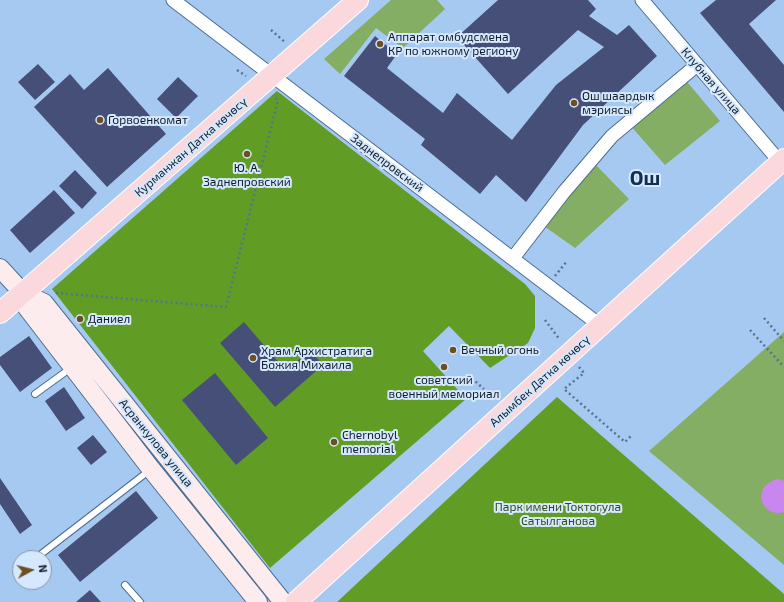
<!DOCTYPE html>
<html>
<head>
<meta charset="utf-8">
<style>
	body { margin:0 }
	#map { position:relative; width:784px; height:602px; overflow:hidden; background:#a6c9f2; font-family:"Exo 2",sans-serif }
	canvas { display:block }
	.north { position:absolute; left:12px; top:550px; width:40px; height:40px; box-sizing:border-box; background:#d6e8fd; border:1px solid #8696a9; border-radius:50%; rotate:83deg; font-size:11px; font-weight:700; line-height:16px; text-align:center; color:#0f1c2b }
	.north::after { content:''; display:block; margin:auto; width:14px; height:18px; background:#6e4f24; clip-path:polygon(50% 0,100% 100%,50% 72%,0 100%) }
</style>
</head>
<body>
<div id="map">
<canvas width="784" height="602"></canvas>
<div class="north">N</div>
</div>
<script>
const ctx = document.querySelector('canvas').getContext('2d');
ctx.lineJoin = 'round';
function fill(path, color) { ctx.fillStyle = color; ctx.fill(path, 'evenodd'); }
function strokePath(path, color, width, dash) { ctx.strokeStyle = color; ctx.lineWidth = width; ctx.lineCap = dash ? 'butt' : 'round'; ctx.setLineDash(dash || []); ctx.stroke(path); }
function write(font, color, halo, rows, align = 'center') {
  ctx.font = font + ' "Exo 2",sans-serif'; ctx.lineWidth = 4; ctx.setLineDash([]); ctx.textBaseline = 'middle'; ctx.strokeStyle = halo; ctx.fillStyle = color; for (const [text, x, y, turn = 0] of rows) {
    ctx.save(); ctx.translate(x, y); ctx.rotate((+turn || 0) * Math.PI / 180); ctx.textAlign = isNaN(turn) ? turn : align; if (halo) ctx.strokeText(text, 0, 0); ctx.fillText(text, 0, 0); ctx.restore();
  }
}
fill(new Path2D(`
	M391 0H437L445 9 403 48 376 28 340 74 324 59Z
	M683 77 720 121 665 165 629 124Z
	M592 161 629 199 575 248 541 224Z
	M784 332V565L649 451Z`), '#84ae64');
fill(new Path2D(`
	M277 91 525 284 535 296V328L528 343 490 368 449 326 423 351 466 399 270 568 52 289Z
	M557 397 784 594V602H337Z`), '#619d25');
fill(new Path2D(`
	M779 479 784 481V512C759 519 751 483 779 479Z`), '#c986ee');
fill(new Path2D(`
	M498 0H588L596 9 589 16 617 35 629 25 657 56 583 125 526 202 496 175 480 194 421 145 425 139 344 76 375 36 397 54 387 68 443 113 457 93 512 140 556 85 604 47 578 30 508 94 457 37Z
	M716 0H776L749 24 784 65V112L700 13Z
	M38 64 55 82 35 100 18 82Z
	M108 68 166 134 107 187 34 107 70 74 84 90Z
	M178 77 198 96 176 118 157 99Z
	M75 170 97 193 82 209 59 186Z
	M54 190 75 213 30 253 10 230Z
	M244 322 286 371 310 350 323 365 275 407 220 343Z
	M29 336 52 368 20 392 0 365V357Z
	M215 373 268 438 236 465 182 400Z
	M64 387 85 418 66 431 45 401Z
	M93 435 107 452 91 465 77 448Z
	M0 478 32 525 20 534 0 504Z
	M136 491 158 518 80 582 58 555Z
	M90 590 101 602H76Z`), '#454f78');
const lane = new Path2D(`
	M35 394 64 373
	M36 558 150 470
	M125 585 140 602`);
const street = new Path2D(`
	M173 0 601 326
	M642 0 780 162
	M513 258 564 192 612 136 697 65`);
const secondary = new Path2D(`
	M0 268 23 293 44 303 283 602
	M23 293 25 305 151 469 258 602`);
const primary = new Path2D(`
	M0 313 358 0
	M296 602 784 159`);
strokePath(lane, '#4e6e93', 8);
strokePath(street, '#4e6e93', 15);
strokePath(secondary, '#4e6e93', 20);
strokePath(primary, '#fff', 22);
strokePath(new Path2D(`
	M271 30 286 43
	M237 70 246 76
	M555 276 567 261
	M56 293 226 307 278 100 273 96
	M764 318 784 341
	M545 320 560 340
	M750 330 784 367
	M579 367 584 373 564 389 625 442 632 435
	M468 375 484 389`), '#5a728e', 2.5, [2, 3]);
strokePath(lane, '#fff', 6);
strokePath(street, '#fff', 13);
strokePath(secondary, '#fceced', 18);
strokePath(primary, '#fad8db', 20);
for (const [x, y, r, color] of [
	[380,44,4,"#6e4f24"],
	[574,103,4,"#6e4f24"],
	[100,120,4,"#6e4f24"],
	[247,154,4,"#6e4f24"],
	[80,319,4,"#6e4f24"],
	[453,350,4,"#6e4f24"],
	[253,358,4,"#6e4f24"],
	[444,367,4,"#6e4f24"],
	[334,442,4,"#6e4f24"]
]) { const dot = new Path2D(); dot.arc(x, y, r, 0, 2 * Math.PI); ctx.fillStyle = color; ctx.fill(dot); strokePath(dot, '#d6e8fd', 1.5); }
write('12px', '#0f1c2b', '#d6e8fd', [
	["Аппарат омбудсмена",388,37],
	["КР по южному региону",388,51],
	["Ош шаардык",582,96],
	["мэриясы",582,110],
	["Горвоенкомат",108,120],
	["Ю. А.",247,168,"center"],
	["Заднепровский",247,182,"center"],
	["Даниел",88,319],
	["Вечный огонь",461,350],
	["Храм Архистратига",261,351],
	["Божия Михаила",261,365],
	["советский",444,380,"center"],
	["военный мемориал",444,394,"center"],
	["Chernobyl",342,435],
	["memorial",342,449]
], 'left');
write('12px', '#0f1c2b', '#d6e8fd', [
	["Клубная улица",711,81,49],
	["Курманжан Датка көчөсү",191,147,-41],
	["Заднепровский",387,163,37],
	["Алымбек Датка көчөсү",540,381,-42],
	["Асранкулова улица",156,443,51]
]);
write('12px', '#314a1c', '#d6e8fd', [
	["Парк имени Токтогула",558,507],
	["Сатылганова",558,521]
]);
write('bold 20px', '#112f50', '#d6e8fd', [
	["Ош",645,178]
]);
</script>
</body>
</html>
